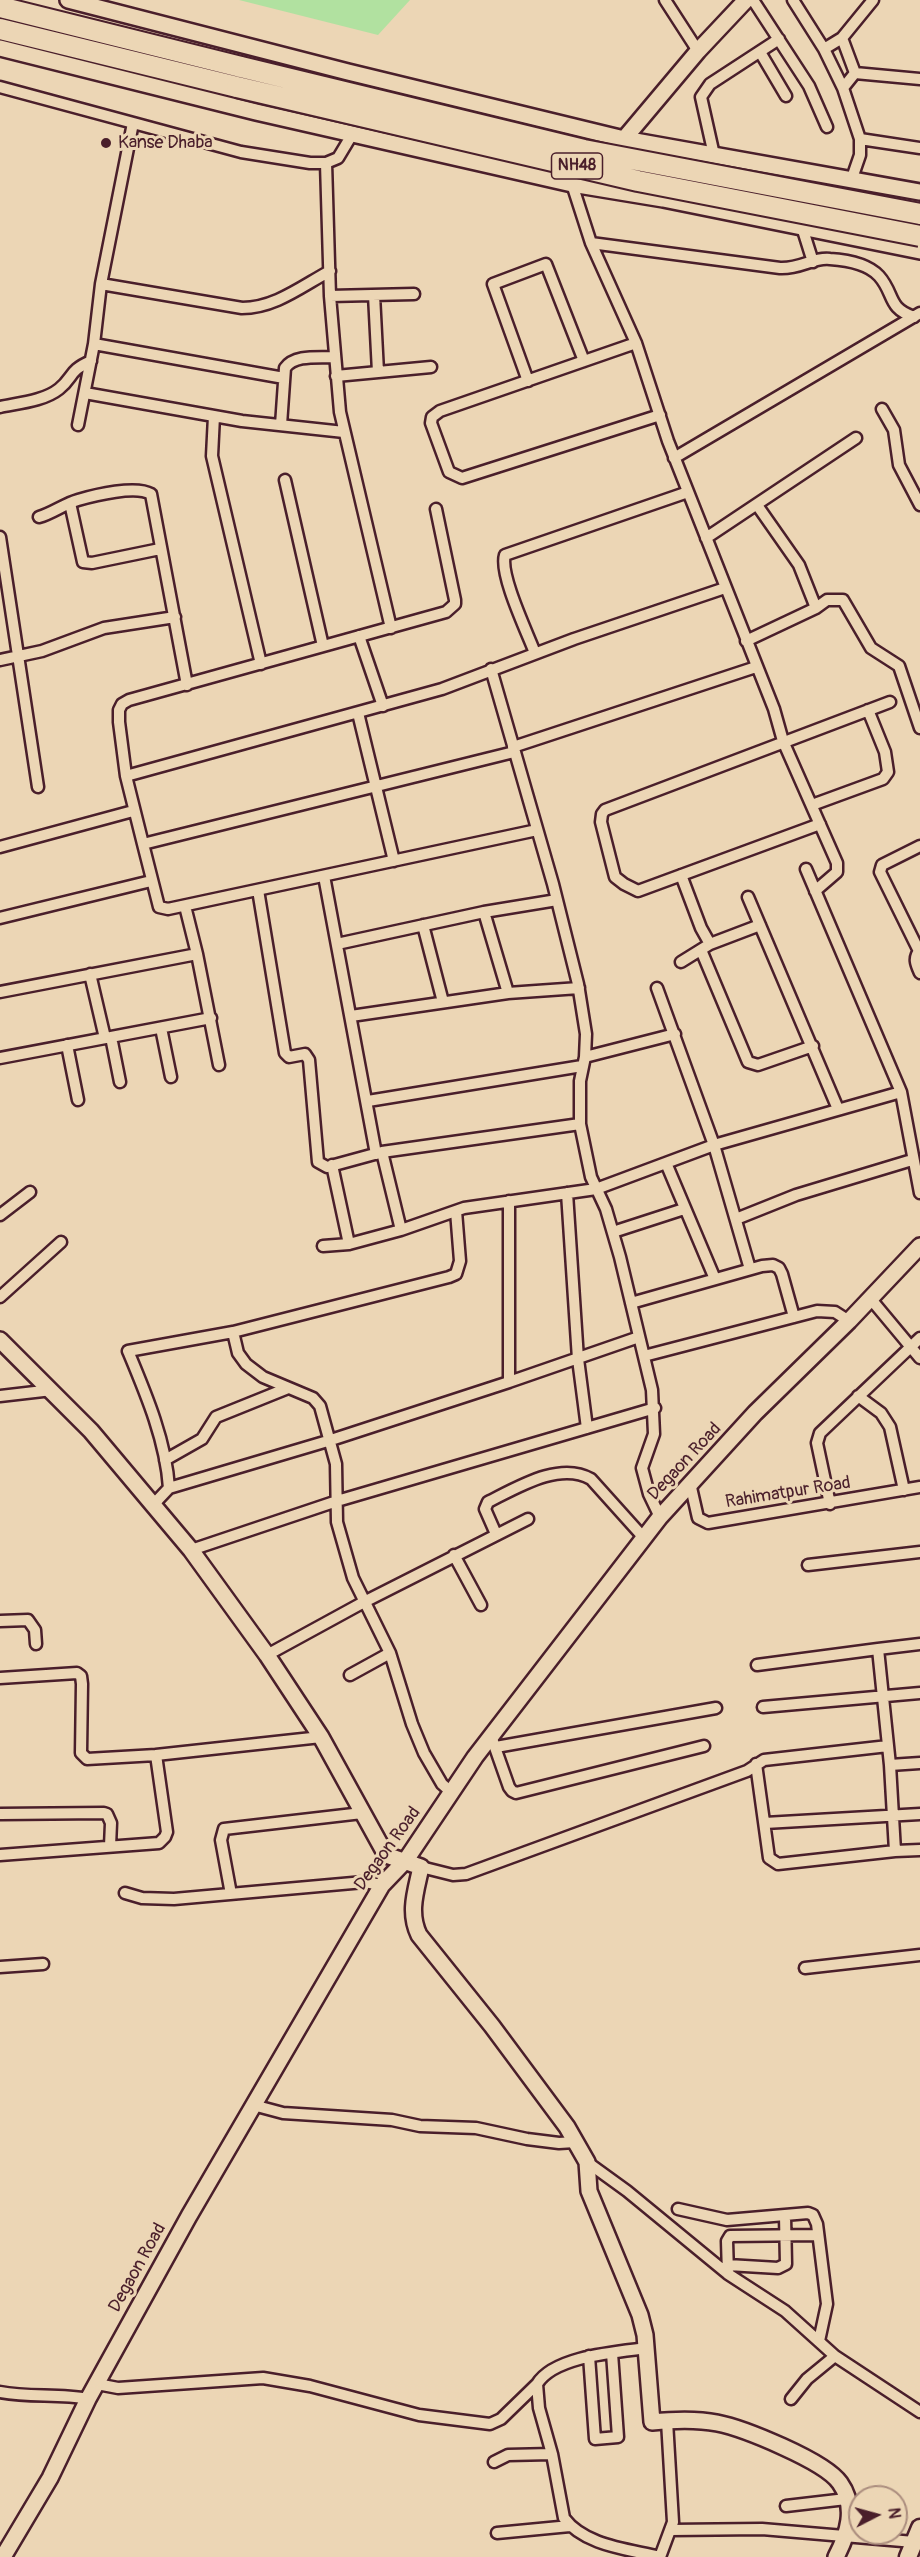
<!DOCTYPE html>
<html>
<head>
<meta charset="utf-8">
<style>
	body { margin:0 }
	#map { position:relative; width:920px; height:2557px; overflow:hidden; background:#ecd6b5; font-family:Pangolin,sans-serif }
	canvas { display:block }
	.north { position:absolute; left:848px; top:2485px; width:60px; height:60px; box-sizing:border-box; background:#ecd6b5; border:2px solid #ab8d7e; border-radius:50%; rotate:84deg; font-size:16px; font-weight:700; line-height:24px; text-align:center; color:#4a1f2b }
	.north::after { content:''; display:block; margin:auto; width:21px; height:27px; background:#4a1f2b; clip-path:polygon(50% 0,100% 100%,50% 72%,0 100%) }
</style>
</head>
<body>
<div id="map">
<canvas width="920" height="2557"></canvas>
<div class="north">N</div>
</div>
<script>
const ctx = document.querySelector('canvas').getContext('2d');
ctx.lineJoin = 'round';
function fill(path, color) { ctx.fillStyle = color; ctx.fill(path, 'evenodd'); }
function strokePath(path, color, width, dash) { ctx.strokeStyle = color; ctx.lineWidth = width; ctx.lineCap = dash ? 'butt' : 'round'; ctx.setLineDash(dash || []); ctx.stroke(path); }
function write(font, color, halo, rows, align = 'center') {
  ctx.font = font + ' Pangolin,sans-serif'; ctx.lineWidth = 6; ctx.setLineDash([]); ctx.textBaseline = 'middle'; ctx.strokeStyle = halo; ctx.fillStyle = color; for (const [text, x, y, turn = 0] of rows) {
    ctx.save(); ctx.translate(x, y); ctx.rotate((+turn || 0) * Math.PI / 180); ctx.textAlign = isNaN(turn) ? turn : align; if (halo) ctx.strokeText(text, 0, 0); ctx.fillText(text, 0, 0); ctx.restore();
  }
}
fill(new Path2D(`
	M239 0H410L378 35Z`), '#b1e1a0');
const street = new Path2D(`
	M665 0 698 51
	M753 0 809 86 827 127
	M793 0 824 49 843 88 860 139V155L851 181
	M842 38 855 73
	M824 49 842 38 873 0
	M760 52 786 96
	M0 87 241 152 310 163H326
	M843 88 855 73 920 79
	M353 133 338 158 326 163 330 296 340 412 391 628
	M860 139 920 148
	M714 155 701 97 710 84 779 39
	M572 184 591 243 636 343 668 441 774 709 783 741 837 863V872L815 891
	M802 227 813 262
	M591 243 780 268C801 269 813 257 830 259 846 260 868 264 879 276 895 294 887 308 914 317
	M101 284 242 308C275 308 302 286 330 271
	M374 295 378 372
	M330 296 414 294
	M636 343 440 411 432 417 431 423 449 472 462 478 660 415
	M94 344 284 378
	M336 376 431 367
	M528 381 493 284 546 264 584 361
	M85 393 242 421 344 432
	M0 407C19 403 44 401 59 389 74 377 68 371 91 361
	M882 409 894 430 899 465 920 505
	M214 416 212 456 261 664
	M78 425 94 344 101 284 133 123
	M281 425 285 368C295 354 319 358 335 357
	M674 458 920 313
	M285 480 323 646
	M70 503 83 562 92 563 160 549
	M757 505 799 565 816 608
	M436 509 455 600V604L446 612 129 700 122 704 119 710V722L126 776 143 844 514 752
	M39 517C53 513 64 504 78 500 95 495 136 485 151 494L187 685
	M0 537 38 787
	M706 538 856 438
	M359 636 383 706
	M746 641 816 608 827 600H843L871 648 899 666 920 728
	M535 653C527 632 499 574 505 555L688 492
	M0 660 42 651 104 628 175 617
	M491 669 553 884 578 984 586 1034 585 1057 580 1081V1124L591 1177 606 1209 620 1257 652 1390 654 1434 642 1468 649 1494 660 1517
	M358 713 394 861
	M513 747 756 667
	M126 776 442 689 574 639 725 588
	M812 805 883 779 888 772 885 752 868 710
	M820 824 638 891 624 884 615 877 601 822 602 814 605 810 890 702
	M143 844 158 903 159 907 168 909 537 830
	M0 847 133 811
	M806 869 901 1092 920 1193
	M681 875 701 928 710 944
	M324 876 376 1154
	M258 890 285 1053 289 1057 305 1054 309 1060 318 1162 327 1167 382 1152 580 1124
	M748 897 838 1109
	M185 906 197 954 219 1065
	M484 912 508 993
	M0 918 151 881
	M423 925 443 1002
	M337 944 484 912 557 900
	M701 950 748 1062 758 1065 813 1046
	M920 950C913 958 916 964 920 973
	M919 951 880 872 882 865 920 846
	M681 962 710 944 760 925
	M90 974 105 1038
	M657 988 714 1145 750 1269
	M0 992 197 954
	M351 1016 508 993 579 988
	M161 1028 171 1077
	M111 1037 120 1082
	M67 1045 78 1100
	M585 1057 675 1034
	M0 1058 211 1018
	M368 1101 582 1066
	M382 1152 401 1230
	M666 1163 715 1279
	M332 1165 349 1244
	M567 1193 578 1359 587 1428
	M0 1215 30 1192
	M736 1219 796 1195 912 1160
	M613 1232 684 1209
	M323 1246 349 1244 401 1230 464 1208 596 1189 714 1145 901 1092
	M0 1297 61 1242
	M870 1298 920 1358
	M631 1303 762 1266 773 1265 779 1268 782 1274 794 1317
	M233 1332 238 1353 246 1364 263 1377 313 1398 320 1406 336 1464 337 1522 353 1578 390 1653 412 1724 424 1753 442 1784 451 1792
	M644 1356 817 1311 835 1312 849 1321
	M509 1382 639 1337
	M0 1396 52 1390
	M858 1396 881 1413 890 1427 904 1490
	M165 1460 202 1439 216 1417 288 1388
	M690 1483 698 1518 708 1523 920 1487
	M169 1488C166 1441 146 1394 128 1351L233 1332 449 1277 456 1274 460 1261 456 1211
	M830 1504 817 1443 820 1433 920 1338
	M152 1506 169 1488 331 1440 509 1382V1201
	M496 1534 485 1509 488 1502C518 1487 560 1461 591 1479L644 1538
	M191 1550 337 1501 655 1408
	M454 1555 481 1605
	M808 1565 920 1552
	M0 1621 28 1620 35 1630 36 1644
	M878 1649 920 1644
	M267 1655 364 1602 528 1519
	M757 1665 878 1649 890 1765 895 1851 920 1850
	M350 1675 390 1653
	M0 1678 77 1673 81 1676 82 1684 81 1753 87 1759 156 1755 321 1737
	M763 1707 920 1693
	M491 1736 509 1787 512 1791 516 1793 704 1746
	M496 1747 716 1708
	M756 1764 769 1858 778 1864 895 1851
	M890 1765 920 1763
	M0 1814 104 1813 107 1814 111 1823 110 1846
	M765 1823 920 1814
	M0 1855 159 1843 165 1837 167 1832 156 1755
	M421 1867 453 1875 466 1874 747 1771 764 1760 888 1746
	M125 1893 142 1898 174 1899 364 1882 382 1885
	M231 1894 221 1840 224 1829 362 1813
	M0 1967 43 1964
	M805 1968 920 1955
	M253 2105 283 2113 392 2120 420 2126 476 2128 527 2139 559 2143 575 2142
	M587 2162 627 2191 728 2274 785 2311 835 2356 920 2412
	M678 2209 727 2220 808 2213 813 2215 817 2224 827 2304 819 2341
	M728 2265 778 2268 786 2264 785 2216
	M728 2274 727 2241 730 2236 818 2235
	M647 2348C617 2352 554 2356 537 2384L539 2408 552 2454 564 2518C585 2546 628 2549 660 2557
	M589 2356 595 2439 618 2437 612 2353
	M97 2384 118 2388 263 2378 310 2386 419 2415 490 2424 501 2419 537 2384
	M0 2392C30 2398 59 2393 88 2399
	M791 2399 807 2379 835 2356
	M494 2462 508 2455 552 2454
	M786 2506 846 2499
	M671 2530 762 2529 914 2542
	M497 2533 570 2526
	M660 2557 673 2522 667 2421`);
const secondary = new Path2D(`
	M68 0 348 72 624 139 920 192
	M0 48 256 112 572 184 663 199 920 251
	M624 139 698 51 746 0
	M0 1340 91 1431 191 1550 267 1655 321 1737 386 1855 421 1867C416 1891 408 1912 419 1935L492 2026 567 2127 587 2162 589 2191 640 2315 645 2335 652 2422C672 2420 697 2419 717 2423 743 2428 825 2461 840 2483 857 2507 848 2534 836 2557
	M3 2557 50 2478 88 2399 189 2216 382 1885 406 1860 475 1757 660 1517 755 1413 849 1321 920 1246`);
const primary = new Path2D(`
	M908 2557 920 2528`);
const highway = new Path2D(`
	M0 7 241 67
	M0 29 237 87`);
strokePath(street, '#4a1f2b', 15);
strokePath(secondary, '#4a1f2b', 20);
strokePath(primary, '#4a1f2b', 21);
strokePath(highway, '#4a1f2b', 24);
strokePath(street, '#ecd6b5', 10);
strokePath(secondary, '#ecd6b5', 15);
strokePath(primary, '#ecd6b5', 16);
strokePath(highway, '#ecd6b5', 20);
const highwayBridge = new Path2D(`
	M241 67 584 150 920 214
	M237 87 638 181 920 236`);
strokePath(highwayBridge, '#4a1f2b', 24, []);
strokePath(highwayBridge, '#ecd6b5', 20);
for (const [x, y, r, color] of [
	[106,143,6,"#4a1f2b"]
]) { const dot = new Path2D(); dot.arc(x, y, r, 0, 2 * Math.PI); ctx.fillStyle = color; ctx.fill(dot); strokePath(dot, '#ecd6b5', 2); }
for (const [x, y, w] of [
	[577,166,51]
]) { const box = new Path2D(); box.roundRect(x - w / 2, y - 13, w, 26, 4.5); ctx.fillStyle = '#ecd6b5'; ctx.fill(box); strokePath(box, '#4a1f2b', 1.5); }
write('bold 16px', '#4a1f2b', null, [
	["NH48",577,166]
]);
write('18px', '#4a1f2b', '#ecd6b5', [
	["Kanse Dhaba",118,143]
], 'left');
write('18px', '#4a1f2b', '#ecd6b5', [
	["Degaon Road",685,1462,-47],
	["Rahimatpur Road",788,1493,-9],
	["Degaon Road",388,1849,-54],
	["Degaon Road",138,2268,-61]
]);
</script>
</body>
</html>
